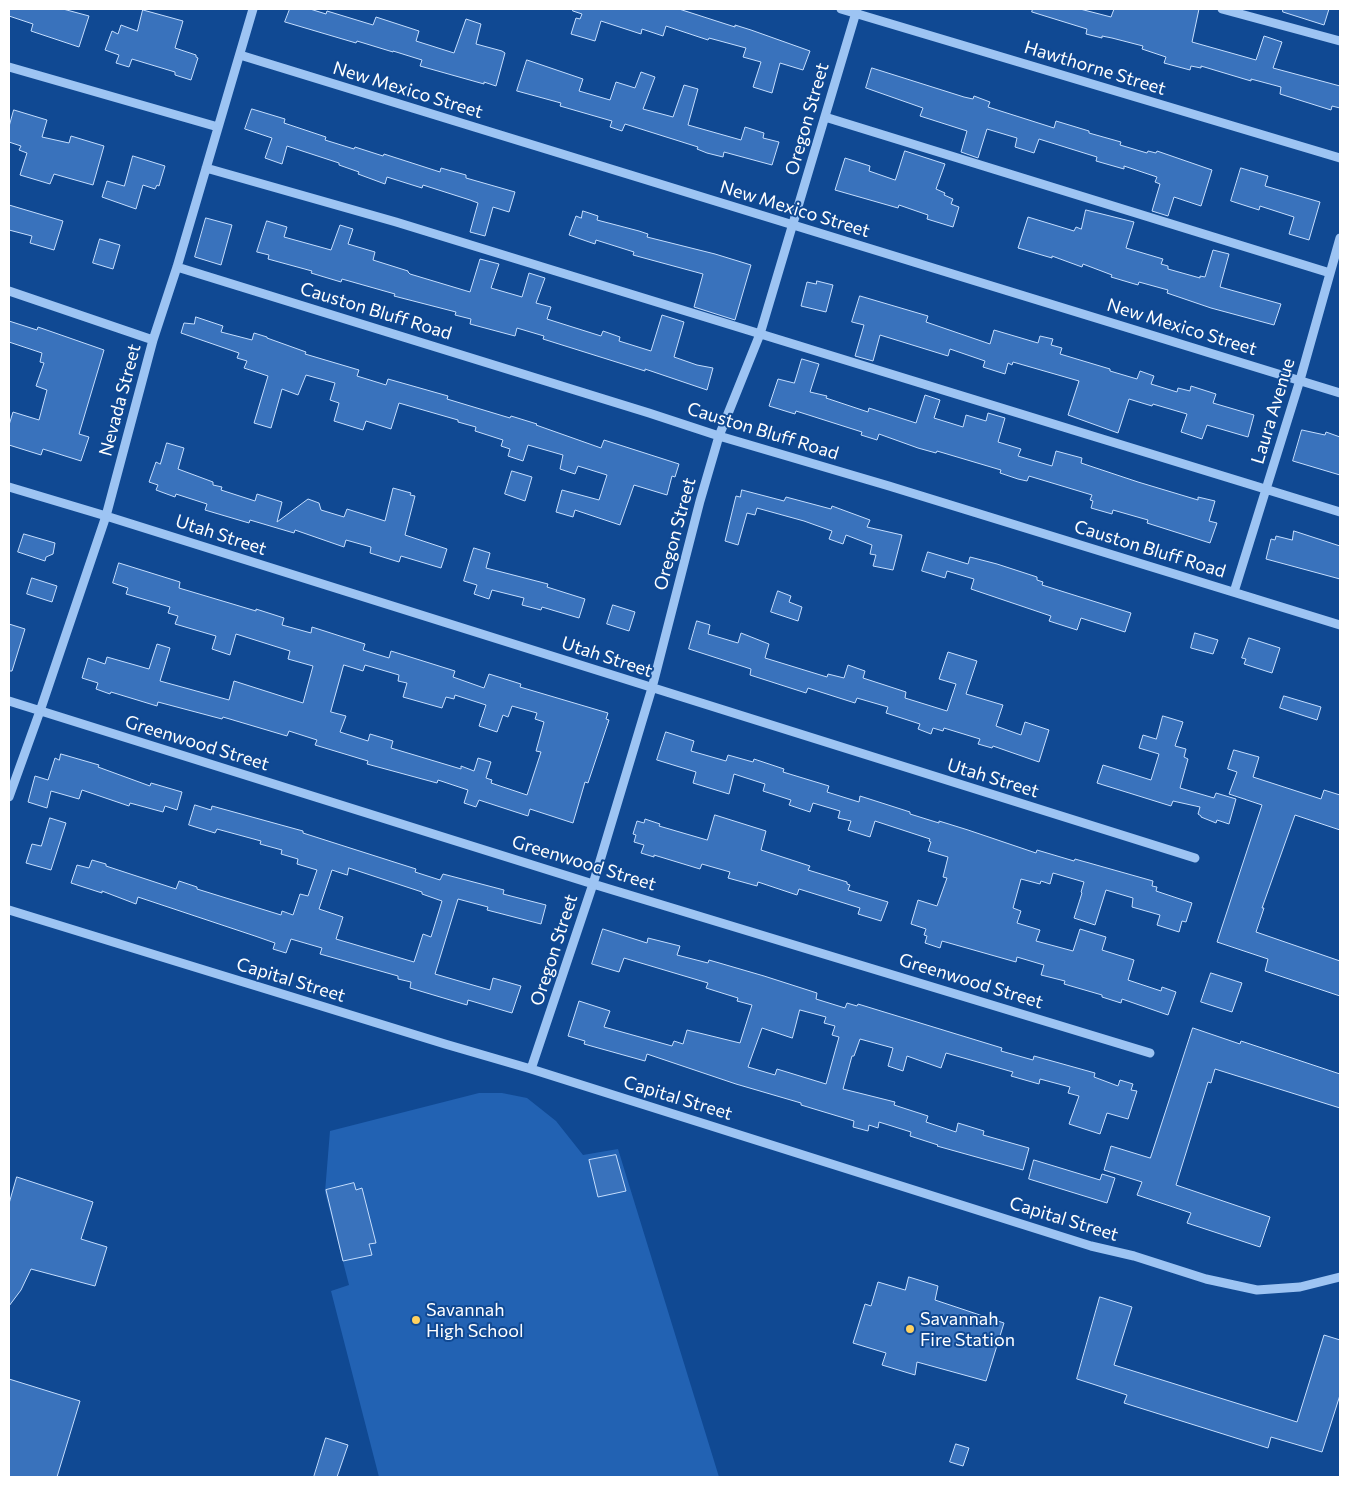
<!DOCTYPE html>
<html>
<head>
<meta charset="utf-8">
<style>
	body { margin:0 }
	#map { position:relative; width:1349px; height:1486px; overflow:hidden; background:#104993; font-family:Commissioner,sans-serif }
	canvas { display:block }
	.frame { position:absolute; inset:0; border:10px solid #fff; pointer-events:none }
</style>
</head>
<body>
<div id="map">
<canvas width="1349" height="1486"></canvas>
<div class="frame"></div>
</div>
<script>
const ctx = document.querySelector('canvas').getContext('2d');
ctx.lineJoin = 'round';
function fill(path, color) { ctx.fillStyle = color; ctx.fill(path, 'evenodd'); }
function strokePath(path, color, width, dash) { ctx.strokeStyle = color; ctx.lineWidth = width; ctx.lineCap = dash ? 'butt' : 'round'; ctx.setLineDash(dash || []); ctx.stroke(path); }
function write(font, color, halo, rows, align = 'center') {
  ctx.font = font + ' Commissioner,sans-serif'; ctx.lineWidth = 4; ctx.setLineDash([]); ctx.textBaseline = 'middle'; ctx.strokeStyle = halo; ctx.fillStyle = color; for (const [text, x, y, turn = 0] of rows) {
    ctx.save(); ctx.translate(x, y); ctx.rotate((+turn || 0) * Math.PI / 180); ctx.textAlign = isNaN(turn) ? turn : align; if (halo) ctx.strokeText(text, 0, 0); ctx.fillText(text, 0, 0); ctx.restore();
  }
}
fill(new Path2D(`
	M479 1093H502L527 1098 556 1121 583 1155 618 1149 719 1477H379L331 1291 349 1285 325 1192 330 1131Z`), '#2262b3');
const building = new Path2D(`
	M9 9H63L89 16 79 47 31 31 33 24 9 16Z
	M290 9H310L326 14 327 11 373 25 376 17 419 31 416 41 454 53 466 19 481 24 476 44 502 51 505 53 496 86 484 82V84L420 66 422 60 393 51V52L357 41 356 43 285 22Z
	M573 9H679L735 27V25L751 30 810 51 803 70 780 63 772 93 753 87 761 62 743 57 746 48 709 38 708 40 666 26 663 36 642 29 641 34 601 21 595 41 571 34 576 18 580 19 582 14 573 11Z
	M1033 9H1080L1111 17 1114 9H1199L1192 42 1256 60 1264 36 1282 42 1273 68 1340 86V108L1332 106 1331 110 1280 94 1281 87 1251 79V81L1201 66V68L1191 66 1190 70 1164 63 1166 57 1142 49 1143 46 1112 38 1102 36V38L1086 34 1087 29 1032 12Z
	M1283 9H1329L1324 25 1283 12Z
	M143 10 183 21 175 48 196 55V57L198 58 191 80 175 75V72L132 59 129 67 116 63 119 55 105 50 112 31 118 34 121 25 137 31Z
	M527 60 583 79 579 91 610 100 616 82 635 88 641 72 655 77 643 109 673 117 684 85 698 89 688 125 741 140 745 127 764 133 763 138 779 142 772 165 724 152 723 157 707 153 697 149 698 147 625 124 622 131 610 127 612 121 560 106 561 103 517 91Z
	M872 68 964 97 973 99 974 96 990 102 988 107 1054 128 1056 121 1089 131V133L1121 142 1120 145 1147 153 1148 151 1156 153 1157 151 1212 170 1201 206 1174 197 1168 216 1152 211 1160 184 1155 182 1157 177 1124 166V169L1096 161 1097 157 1039 139 1034 153 1015 147 1017 138 987 129 978 158 961 152 967 131 920 116 923 108 866 88Z
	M252 109 285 119 284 123 326 137 325 140 354 149 355 147 383 156 384 154 440 172 441 168 466 175V178L515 192 509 212 493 207 485 236 470 232 478 203 470 200 423 185 422 188 387 177 385 184 358 174 359 172 339 165V163L287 146 282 164 265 158 272 138 245 129Z
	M14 110 47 120 42 137 69 143 71 136 104 146 93 185 54 174 50 184 20 175 27 153 19 150 21 146 9 142V127Z
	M905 151 945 164 936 189 945 193 944 195 953 199 951 204 959 207 953 227 927 219 928 215 899 205 898 208 835 190 845 158 870 166 869 171 895 180Z
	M133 156 165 166 159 186 157 185 155 189 143 185 136 209 102 197 107 181 124 186Z
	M1241 168 1268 176 1265 186 1320 202 1309 240 1289 234 1294 217 1260 206 1259 210 1231 201Z
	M9 205 63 221 54 250 30 243 32 236 9 230Z
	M1086 210 1134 222 1126 248 1163 259 1161 264 1168 266V269L1200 278V276L1205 277 1213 250 1229 254 1220 287 1281 304 1274 325 1211 308 1167 293 1168 290 1139 282 1138 285 1111 277 1112 275 1083 264 1082 267 1052 256V258L1018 248 1028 217 1074 231 1076 227 1081 229Z
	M583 211 598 216 597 220 639 231 648 234 647 237 715 254 751 265 735 320 694 307 703 274 633 255 634 252 596 240 595 244 569 235 576 216 581 218Z
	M206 218 232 225 221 265 195 257Z
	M267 221 287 227 284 237 331 250 340 225 353 229 348 244 375 252 373 260 408 271V272L410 274 470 292 480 259 499 264 491 288 522 297 529 273 545 278 536 303 551 307 547 319 601 336 603 331 620 337 619 341 651 351 662 315 684 322 674 357 697 365 713 368 707 390 645 369V371L543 339 544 336 517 328 515 336 470 324 471 319 455 315 456 312 394 296 395 294 342 279 341 282 311 273 312 271 268 259 269 255 257 252Z
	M100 239 120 245 113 269 93 263Z
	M817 281 833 285 826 312 801 306 807 282 816 284Z
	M860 296 928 316 926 322 990 344 994 330 1038 343 1040 336 1053 339 1051 345 1062 348 1060 354 1110 369V371L1137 379 1140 371 1154 376 1151 384 1177 392 1178 388 1190 391 1191 386 1216 394 1213 403 1254 415 1248 437 1207 425 1202 439 1181 432 1187 414 1153 404 1152 406 1129 399 1118 433 1068 415 1079 381 1013 362 1012 365 1008 363 1005 374 983 367 985 361 950 349 948 356 880 335 873 361 855 356 864 325 852 322Z
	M196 317 223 326 221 332 252 340 254 333 267 337V338L306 352 305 354 359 370 357 376 386 385 388 379 448 396 447 399 510 418 511 416 537 424 536 425 601 448 604 440 679 464 675 477 672 476 667 495 634 485 620 525 575 510 573 517 556 512 562 490 599 500 607 475 578 466 575 474 560 469 563 455 528 445 523 461 508 456 510 449 501 446 503 440 475 431 476 427 458 422V420L399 403 391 429 366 421 363 430 334 421 339 403 330 400 335 383 306 375 298 395 282 389 271 428 254 423 268 376 244 368 247 361 237 358 239 353 181 333 184 323 194 324Z
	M9 321 37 330 38 327 104 350 79 434 89 437 81 461 43 449 41 455 9 445V425L13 412 39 420 47 390 36 386 44 363 40 362 42 353 9 342Z
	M802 359 819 364 810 392 827 396 826 398 868 412 869 408 916 423 925 395 940 400 934 418 963 427 966 415 986 421 988 413 1005 418 998 442 1021 449 1018 456 1052 466 1056 451 1082 458 1081 463 1138 482 1198 500V497L1215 501 1209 521 1217 523 1210 543 1147 523 1148 520 1113 510 1112 514 1091 508 1093 501 1090 500 1092 495 1029 476 1027 481 1018 479 1000 473 1001 470 937 451 936 453 918 448 879 434 877 440 861 435 862 432 796 411 795 414 769 406 778 379 794 383Z
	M1302 430 1325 435 1326 432 1340 437V475L1293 461Z
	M167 443 184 448 178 469 213 482V485L222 487 221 490 255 501 257 494 282 502 277 522 308 499 319 503 321 510 344 517 347 509 385 521 393 488 411 493 410 495 415 496 405 535 447 549 441 568 401 556 399 562 370 553 371 547 346 540 344 547 295 530 294 533 250 520 249 523 205 510 207 504 176 494 175 497 156 490 158 485 149 482 156 462 160 464Z
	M512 471 532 477 525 501 505 494Z
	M742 490 784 501 786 497 831 509 832 506 870 520 867 527 902 535 893 570 873 566 876 555 870 554 872 545 846 535 843 544 829 539 832 531 804 521 757 508 755 515 747 513 738 545 725 541 736 496 740 497Z
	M1294 531 1340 546V579L1266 559 1271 539 1275 540 1276 536 1292 540Z
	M24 534 55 543 53 554 46 557 45 561 18 552Z
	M474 548 490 553 486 568 548 584 547 587 585 599 579 618 542 607 541 610 522 605 524 598 492 590 489 599 474 594 477 585 464 581Z
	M928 552 968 564 970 557 997 564 1037 577V580L1043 582 1042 585 1131 613 1125 632 1081 618 1077 630 1049 621 1051 616 971 589 974 579 947 571 945 578 922 571Z
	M119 563 180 582 179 588 256 611V609L284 618 282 625 311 633 312 627 365 644 363 650 389 658 391 651 455 671 453 677 484 688 489 674 521 684 520 687 608 713 606 719 609 720 588 783 585 782 573 823 530 809 528 816 479 800 476 807 464 803 468 790 438 780 437 783 367 764 368 761 315 745 317 740 289 731 287 736 223 717 222 719 158 702 157 706 111 692 110 694 96 689 98 683 82 678 88 658 105 664 107 657 149 669 157 644 170 648 160 681 229 700 234 681 303 703 313 666 288 659 290 651 236 634 230 655 212 649 216 636 175 624 178 616 168 613 170 607 126 594 128 588 113 583ZM344 665 363 671 365 665 399 675 398 681 407 683 403 697 442 708 446 697 454 699 455 695 486 705 479 726 497 732 503 715 508 717 512 706 537 713 535 719 544 722 536 751 541 752 527 795 491 783 492 780 486 778 491 762 478 758 474 771 461 766V769L391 748 393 741 370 734 368 741 340 732 346 716 331 712Z
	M32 578 57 586 52 602 27 594Z
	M778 591 791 596 789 602 802 607 798 621 771 612Z
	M613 605 635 612 629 631 607 624Z
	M697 621 710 625 708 634 738 643 741 633 769 644 765 658 827 677 828 674 844 678 848 665 865 671 863 678 906 692 905 698 947 711 956 684 939 679 948 652 977 661 966 694 1003 705 996 726 1021 735 1025 722 1049 730 1039 762 993 746 992 748 978 744 980 739 944 728 943 731 933 728 931 734 918 729 920 724 886 713 888 707 857 698 855 703 808 688 806 693 750 675 751 669 689 649Z
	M9 624 25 629 12 671H9Z
	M1195 633 1218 640 1213 654 1191 648Z
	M1249 638 1280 648 1272 673 1244 664 1246 659 1242 658Z
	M1284 696 1321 707 1317 720 1280 708Z
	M1163 716 1183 722 1175 746 1186 749 1184 757 1188 759 1180 788 1214 798 1216 793 1236 799 1229 824 1217 820 1216 823 1201 817V816L1198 814 1200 807 1173 801 1171 806 1097 783 1103 765 1151 780 1159 754 1139 748 1143 735 1156 739Z
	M666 732 694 741 691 751 726 761 728 755 753 762 754 759 784 769 783 772 829 786 827 792 859 802 860 796 910 812V814L939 823V821L968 830 1036 853 1037 850 1074 861 1075 859 1153 881 1152 886 1157 887 1156 891 1192 903 1186 922 1182 921 1179 932 1157 925 1160 915 1132 907 1133 898 1106 890 1095 925 1074 918 1082 893 1081 892 1084 882 1053 873 1050 884 1041 881 1040 884 1021 879 1013 908 1021 911 1017 923 1040 930 1036 941 1073 951 1080 929 1106 937 1102 950 1134 960 1128 980 1161 991 1162 987 1176 992 1168 1015 1122 999 1121 1003 1102 997V995L1064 984 1065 981 1041 975 1044 965 1017 957 1016 962 942 941 940 948 925 943 927 936 924 935 926 929 911 924 918 900 937 906 947 878 943 877 948 857 928 851 931 842 929 841 930 839 875 821 870 837 848 830 851 821 838 818 840 811 813 803 810 812 789 805 791 800 763 791 765 784 734 774 729 794 693 783 696 772 657 760Z
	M1234 750 1259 757 1253 777 1321 799 1324 790 1340 795V830L1295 815 1262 908H1264L1256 932 1340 961V996L1265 971 1268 959 1217 942 1262 805 1229 794 1237 772 1228 769Z
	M61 754 99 765 98 767 150 786 151 783 182 792 177 810 165 806 163 812 130 803 129 806 82 790 79 799 51 791 47 808 28 802 35 776 48 780 55 758 59 760Z
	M195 805 211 810 212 806 292 828 303 831V833L416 869 415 872 440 880 443 874 504 890 503 894 546 905 541 924 487 910 488 907 458 899 435 974 490 990 493 978 521 986 512 1013 468 1000 467 1005 410 988 411 982 398 979V976L320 954 322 948 291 939 286 953 273 949 275 943 255 936 138 897 136 904 102 891V893L71 883 77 865 89 868 92 860 106 864V866L176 889 179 881 197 887V889L281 915 282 911 293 915 300 894 308 896 317 870 297 864 298 859 281 854 282 850 260 844 261 841 217 829 215 833 189 825ZM349 868 422 892V894L442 901 431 937 423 934 414 962 336 939 343 917 319 909 332 870 347 875Z
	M715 815 766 831 761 850 810 866 808 870 847 882V884L850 885 848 890 888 902 881 921 858 914 860 908 799 889 797 895 758 882 757 886 728 878 730 872 702 864 700 869 654 855V857L641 853 644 845 634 842 636 835 633 834 637 821 644 823 645 819 660 824 659 826 707 840Z
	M50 818 66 823 51 870 26 863 32 844 41 846Z
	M603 929 647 943 648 938 680 946 677 955 708 963 709 960 764 976 817 993 816 999 845 1008 847 1003 857 1006 858 1004 1002 1048 1001 1051 1033 1060 1034 1056 1095 1073 1094 1077 1118 1086 1120 1080 1133 1084 1131 1090 1137 1091 1128 1119 1107 1113 1100 1134 1069 1124 1079 1096 1068 1093 1070 1087 1040 1079 1039 1084 1011 1076 1013 1072 946 1053 941 1068 907 1056 903 1071 888 1066 893 1048 860 1039 854 1056H852L843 1089 895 1102 894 1105 928 1116 926 1122 956 1132 958 1123 984 1131 983 1135 1029 1148 1023 1170 937 1146 938 1145 910 1136 911 1132 879 1122 878 1128 869 1125 868 1131 853 1127 854 1121 801 1105V1103L736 1084 647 1054 645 1061 584 1044 585 1041 568 1036 579 1001 610 1011 604 1027 672 1046 674 1041 683 1044 687 1030 740 1043 752 1005 737 1001 738 998 706 988 708 983 624 958 619 972 592 964ZM800 1010 826 1017 824 1023 835 1026 832 1035 839 1037 826 1084 777 1069 775 1075 748 1067 762 1028 792 1038Z
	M1211 973 1242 983 1232 1012 1201 1002Z
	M1193 1028 1240 1044 1241 1041 1340 1074V1108L1215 1069 1211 1083 1208 1082 1176 1185 1270 1217 1260 1247 1187 1223 1191 1213 1137 1195 1142 1182 1104 1170 1111 1146 1150 1158Z
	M616 1155 626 1191 598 1197 589 1160Z
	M1034 1160 1100 1180 1102 1174 1115 1178 1107 1203 1029 1179Z
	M17 1177 93 1202 81 1239 107 1247 95 1286 31 1269 21 1290 9 1306V1204Z
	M354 1183 356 1190 362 1188 376 1243 369 1244 372 1255 343 1261 326 1190Z
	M909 1277 938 1286 935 1300 1004 1323 986 1381 917 1362 915 1375 882 1365 886 1353 853 1343 865 1304 871 1306 878 1282 905 1290Z
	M1100 1297 1132 1307 1114 1365 1297 1422 1324 1335 1340 1340V1395L1322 1452 1271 1437 1268 1448 1124 1403 1127 1395 1077 1379Z
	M9 1379 80 1401 57 1477H9Z
	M326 1438 348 1445 337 1477H314Z
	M956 1444 969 1448 963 1466 950 1462Z`);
fill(building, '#3972bc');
strokePath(building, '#c5defe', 1);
strokePath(new Path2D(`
	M841 9 1340 158
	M1222 9 1340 41
	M240 55 1340 393
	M9 67 218 127
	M825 117 1330 273
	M206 168 396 222 1340 512
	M177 267 649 413 719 436 889 486 1340 625
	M9 291 153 340
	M9 487 106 516 1195 858
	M1234 592 1300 380 1340 238
	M9 701 593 884 1150 1053
	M9 797 40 711 106 516 153 340 177 267 253 9
	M9 910 445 1044 531 1069 1091 1246 1134 1256 1206 1279 1257 1290 1300 1287 1340 1277
	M531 1069 593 884 652 688 700 501 719 436 760 334 857 9`), '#9dc4f3', 9);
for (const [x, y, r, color] of [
	[416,1320,5,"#ffd260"],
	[910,1329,5,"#ffd260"]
]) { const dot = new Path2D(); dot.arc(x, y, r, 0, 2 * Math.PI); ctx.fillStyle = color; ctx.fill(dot); strokePath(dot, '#104993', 2); }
write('18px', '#fff', '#104993', [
	["Hawthorne Street",1095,68,17],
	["New Mexico Street",408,90,17],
	["Oregon Street",807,119,-74],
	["New Mexico Street",795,209,17],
	["Causton Bluff Road",376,311,17],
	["New Mexico Street",1182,327,17],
	["Nevada Street",120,400,-75],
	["Laura Avenue",1273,411,-73],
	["Causton Bluff Road",763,431,17],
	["Oregon Street",675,534,-75],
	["Utah Street",221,535,18],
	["Causton Bluff Road",1150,549,17],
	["Utah Street",607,657,18],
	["Greenwood Street",197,743,17],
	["Utah Street",993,778,17],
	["Greenwood Street",584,863,17],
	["Oregon Street",554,950,-72],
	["Capital Street",291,980,17],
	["Greenwood Street",971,981,17],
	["Capital Street",678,1098,17],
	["Capital Street",1064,1219,17]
]);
write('18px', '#fff', '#104993', [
	["Savannah",426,1310],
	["High School",426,1331],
	["Savannah",920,1319],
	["Fire Station",920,1340]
], 'left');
</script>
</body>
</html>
